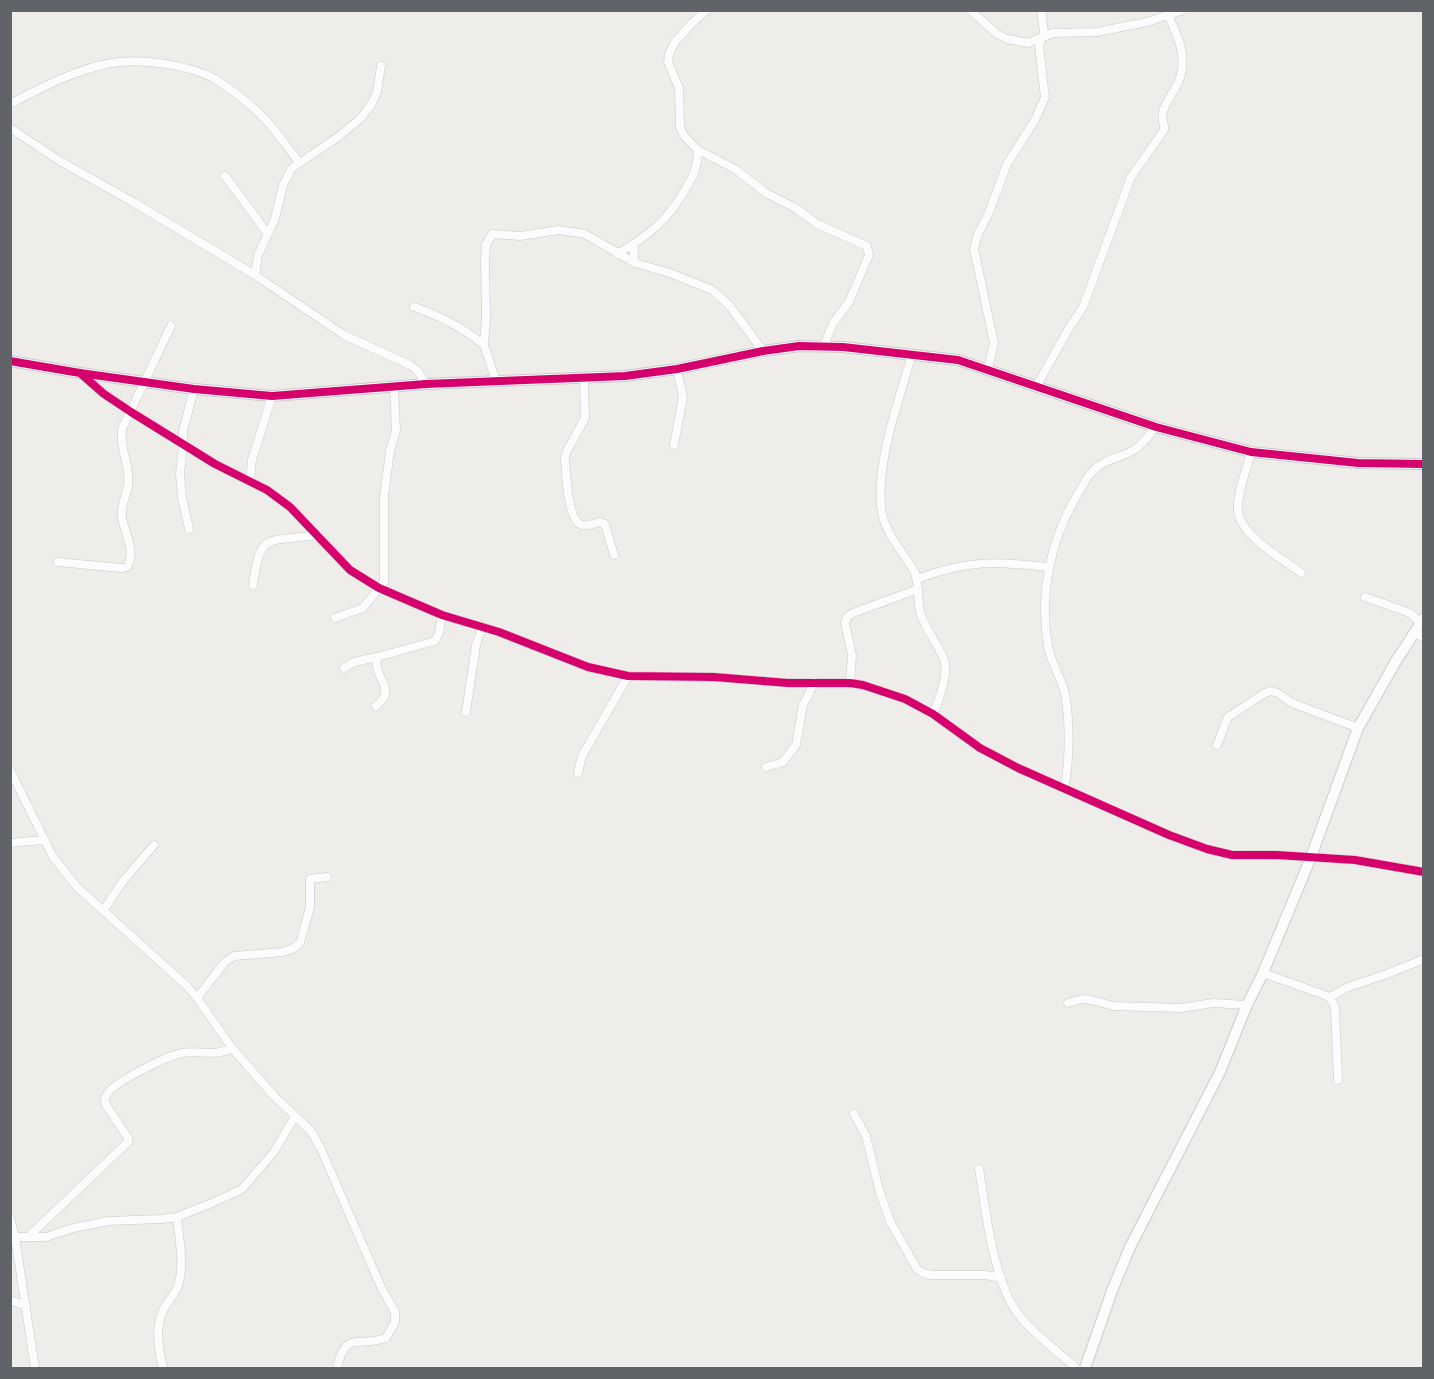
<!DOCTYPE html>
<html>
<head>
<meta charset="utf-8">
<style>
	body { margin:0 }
	#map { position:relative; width:1434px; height:1379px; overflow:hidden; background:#efedea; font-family:"PT Sans",sans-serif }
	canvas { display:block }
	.frame { position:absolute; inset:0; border:12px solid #606367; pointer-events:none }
</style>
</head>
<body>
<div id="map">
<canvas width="1434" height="1379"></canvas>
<div class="frame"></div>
</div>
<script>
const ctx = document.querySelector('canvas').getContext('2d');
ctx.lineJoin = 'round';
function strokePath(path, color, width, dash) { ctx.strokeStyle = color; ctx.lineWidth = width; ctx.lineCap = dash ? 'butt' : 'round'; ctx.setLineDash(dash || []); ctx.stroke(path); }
const street = new Path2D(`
	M707 10 692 23 675 42 669 54 668 62 679 88 680 127 684 136 698 150 735 169 766 193 797 209 817 224 867 246 869 255 849 302 833 323 824 346
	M970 10 997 34 1007 39 1028 43 1053 33 1097 32 1147 22 1183 10
	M10 104C42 87 77 69 112 63 142 58 189 65 215 79 230 88 246 101 259 113 274 127 286 146 299 162
	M10 128 60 161 133 202 255 275 344 335 410 365 417 370 426 384
	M225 176 268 234
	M633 244 635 263
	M617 254C648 236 667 221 685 190 693 177 698 166 698 150
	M255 275 258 255 275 219 283 185 292 168 338 137 361 118 371 105 377 92 381 66
	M414 307C441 316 462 327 484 345
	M912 354C899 400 877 459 881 506 883 532 902 550 914 571 920 584 917 598 920 612 925 629 936 641 943 657 950 671 939 700 933 714
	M988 369 994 343 974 249 978 234 988 215 1007 164 1035 120 1045 97 1039 46 1044 32 1041 10
	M81 374 104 394 131 412 215 464 267 490 290 507 350 570 379 588 442 615 499 632 588 667 628 676 714 677 788 683H850L863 685 905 699 933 714 980 748 1018 768 1169 835 1207 849 1232 855H1277L1355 860 1424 872
	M584 379 585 418 567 451 565 457C566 471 567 521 582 525 587 527 595 523 600 522L605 524 614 555
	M496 381 484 345 486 318 485 261 486 245 492 234 520 236 559 230 585 234 635 263 670 273 712 290 729 305 763 351
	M1036 387 1069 328 1083 307 1131 177 1164 130C1165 124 1161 119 1163 112 1166 101 1173 93 1178 83 1189 60 1178 36 1168 15
	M674 445 683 397 677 369
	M1251 452C1247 468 1236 496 1238 512 1242 537 1283 559 1301 573
	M250 481 252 460 272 396
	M189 529 182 498 180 474 183 445V431L194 389
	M58 562 121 568 127 567C137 551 124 533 122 517 120 506 127 495 128 485 131 466 119 450 122 429L171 326
	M917 579C966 560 997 561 1048 567
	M253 585C260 530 268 543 316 535
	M1365 597 1410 613 1421 623
	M335 618 363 608 384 582V496L390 451 396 431 394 387
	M1414 633 1424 638
	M344 668 354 662 377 657
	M850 683 852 655 845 623 847 617 853 613 918 589
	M376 706C399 688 372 678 377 657L435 641 439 633 442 615
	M466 712 476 645 482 628
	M1217 745 1228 717 1265 693 1271 691 1278 693 1292 703 1358 728
	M766 767 783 762 796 745 803 705 815 682
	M10 770 53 857 77 887 187 986 197 998 232 1048 274 1096 311 1131 321 1149 381 1287 395 1312V1322L386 1338C355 1348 346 1330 337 1368
	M578 773 582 756 628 676
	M1064 789C1070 762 1070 721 1065 694 1061 677 1051 663 1048 646 1039 594 1050 542 1076 497 1081 489 1085 481 1090 474 1101 460 1120 458 1134 450 1143 444 1149 435 1156 427
	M10 843 43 840
	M103 911 123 881 154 845
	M1263 973 1330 997 1335 1008 1338 1080
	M1330 997 1348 987 1387 974 1424 959
	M197 998 225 962 234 956 283 952 292 949 300 943 310 907V879L327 877
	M1068 1003 1082 999 1092 1000 1113 1006 1180 1008 1213 1003 1247 1005
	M854 1114 866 1136 880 1193 891 1223 917 1269 923 1273 931 1275H986L1001 1278
	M979 1169C986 1211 993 1286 1022 1319 1038 1337 1058 1352 1076 1368
	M10 1218 15 1237 35 1368
	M15 1237H46L73 1228 108 1221 162 1219 177 1217 212 1203 242 1189 274 1152 295 1116
	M28 1237 128 1142V1138L106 1105C105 1101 104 1100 106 1096 111 1083 167 1056 182 1053 198 1050 217 1057 232 1048
	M10 1300 26 1306
	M163 1368C158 1349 154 1323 166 1305 170 1298 175 1295 178 1286 185 1264 179 1239 177 1217`);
const secondary = new Path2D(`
	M10 361 80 373 194 389 272 396 426 384 625 376 677 369 763 351 799 346 843 347 958 360 1156 427 1251 452 1358 463 1424 464
	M1085 1368 1112 1291 1130 1247 1220 1072 1247 1005 1263 973 1311 857 1358 728 1396 661 1424 618`);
strokePath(street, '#c9c9ca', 9);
strokePath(secondary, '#cccbcb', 12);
strokePath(street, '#fdfcfc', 8);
strokePath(secondary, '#fdfcfc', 10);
strokePath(new Path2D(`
	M10 361 80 373 194 389 272 396 426 384 625 376 677 369 763 351 799 346 843 347 958 360 1156 427 1251 452 1358 463 1424 464
	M80 373 104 394 131 412 215 464 267 490 290 507 350 570 379 588 442 615 499 632 588 667 628 676 714 677 788 683H850L863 685 905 699 933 714 980 748 1018 768 1169 835 1207 849 1232 855H1277L1355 860 1424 872`), '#d6006c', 8);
</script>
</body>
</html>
